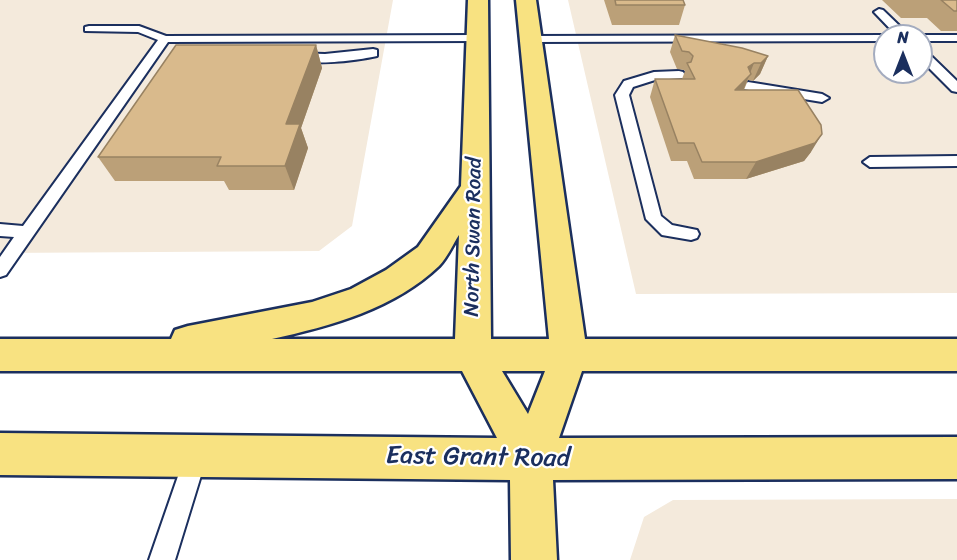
<!DOCTYPE html>
<html>
<head>
<meta charset="utf-8">
<style>
	body { margin:0 }
	#map { position:relative; width:957px; height:560px; overflow:hidden; background:#fff; font-family:Sriracha,sans-serif }
	canvas { display:block }
	.north { position:absolute; left:873px; top:24px; width:60px; height:60px; box-sizing:border-box; background:#fff; border:2px solid #a4acbf; border-radius:50%; rotate:0deg; font-size:16px; font-weight:700; line-height:24px; text-align:center; color:#1b2f5e }
	.north::after { content:''; display:block; margin:auto; width:21px; height:27px; background:#1b2f5e; clip-path:polygon(50% 0,100% 100%,50% 72%,0 100%) }
</style>
</head>
<body>
<div id="map">
<canvas width="957" height="560"></canvas>
<div class="north">N</div>
</div>
<script>
const ctx = document.querySelector('canvas').getContext('2d');
ctx.lineJoin = 'round';
function fill(path, color) { ctx.fillStyle = color; ctx.fill(path, 'evenodd'); }
function strokePath(path, color, width, dash) { ctx.strokeStyle = color; ctx.lineWidth = width; ctx.lineCap = dash ? 'butt' : 'round'; ctx.setLineDash(dash || []); ctx.stroke(path); }
function write(font, color, halo, rows, align = 'center') {
  ctx.font = font + ' Sriracha,sans-serif'; ctx.lineWidth = 4.5; ctx.setLineDash([]); ctx.textBaseline = 'middle'; ctx.strokeStyle = halo; ctx.fillStyle = color; for (const [text, x, y, turn = 0] of rows) {
    ctx.save(); ctx.translate(x, y); ctx.rotate((+turn || 0) * Math.PI / 180); ctx.textAlign = isNaN(turn) ? turn : align; if (halo) ctx.strokeText(text, 0, 0); ctx.fillText(text, 0, 0); ctx.restore();
  }
}
fill(new Path2D(`
	M0 0H393L352 226 319 251 0 253Z
	M568 0H957V293L636 294ZM885 36H921V72H885Z
	M957 499V560H630L644 517 673 500Z`), '#f4eadc');
const service = new Path2D(`
	M879 9 883 10 910 36H897L874 12Z
	M89 26H139L166 36 477 35 483 38 477 41 168 42 6 275 0 277V257L14 237 0 236V224L23 226 158 40 138 32 85 31V27Z
	M885 35 889 36H885V41L531 42 525 39 531 36Z
	M921 35H957V41H921V36H917Z
	M373 49 377 50V56C360 60 301 68 288 57L294 53 325 54Z
	M921 49 925 50 957 81V92L952 91 921 60Z
	M679 71 683 72 685 75 683 78 655 80 633 87 629 95 661 216 672 225 697 230 699 234 697 238 691 240 662 235 646 219 615 95 624 81 654 72Z
	M748 82 822 94 829 98 822 102 743 89 742 86Z
	M957 156V166L870 167 863 162 870 157Z
	M196 445 204 448 207 456 175 560H149L185 456 188 448Z`);
const primary = new Path2D(`
	M468 0H488L491 339H549L516 0H536L585 339H957V371H582L559 438 957 437V479L553 480 557 560H511L510 480 0 475V433L497 438 462 371H0V339H171L175 330 188 326 312 302 351 289 386 270 418 247 461 186ZM459 235 455 339H272C331 326 394 309 439 266 447 258 453 244 459 235ZM502 371H545L528 414Z`);
strokePath(service, '#1b2f5e', 4);
strokePath(primary, '#1b2f5e', 5);
fill(service, '#fff');
fill(primary, '#f8e281');
fill(new Path2D(`
	M604 0H683L685 5 679 25H612Z
	M882 0H957V31H941L927 18H901Z
	M675 35 768 56 760 74 753 81 748 80 744 90 811 152 804 161 746 179H694L687 161H671L650 97 655 79H682L685 71 684 70 677 69 670 52Z
	M316 45 322 68 301 128 308 148 294 190H229L224 181H115L98 157Z`), '#bba078');
fill(new Path2D(`
	M316 45 322 68 301 128 308 148 294 190 285 166 286 124Z
	M768 56 760 74 753 81 761 63Z
	M754 63 743 91 735 90 748 67Z
	M822 134 811 152 804 161 746 179 756 162Z`), '#988262');
const building = new Path2D(`
	M615 0H683L685 5H616Z
	M941 0H957V11H954Z
	M675 35 742 48 768 56 761 63H754L748 67 751 74 735 90H798L821 125 822 134 815 143 756 162H702L694 143H678L655 79H695L687 63 691 62 693 56 689 52 682 51Z
	M176 45H316L286 124H300L285 166H217L221 157H98Z`);
fill(building, '#d9ba8c');
strokePath(building, '#988262', 1.5);
write('21px', '#1b2f5e', '#fff', [
	["North Swan Road",474,237,-89]
]);
write('26px', '#1b2f5e', '#fff', [
	["East Grant Road",478,458,1]
]);
</script>
</body>
</html>
